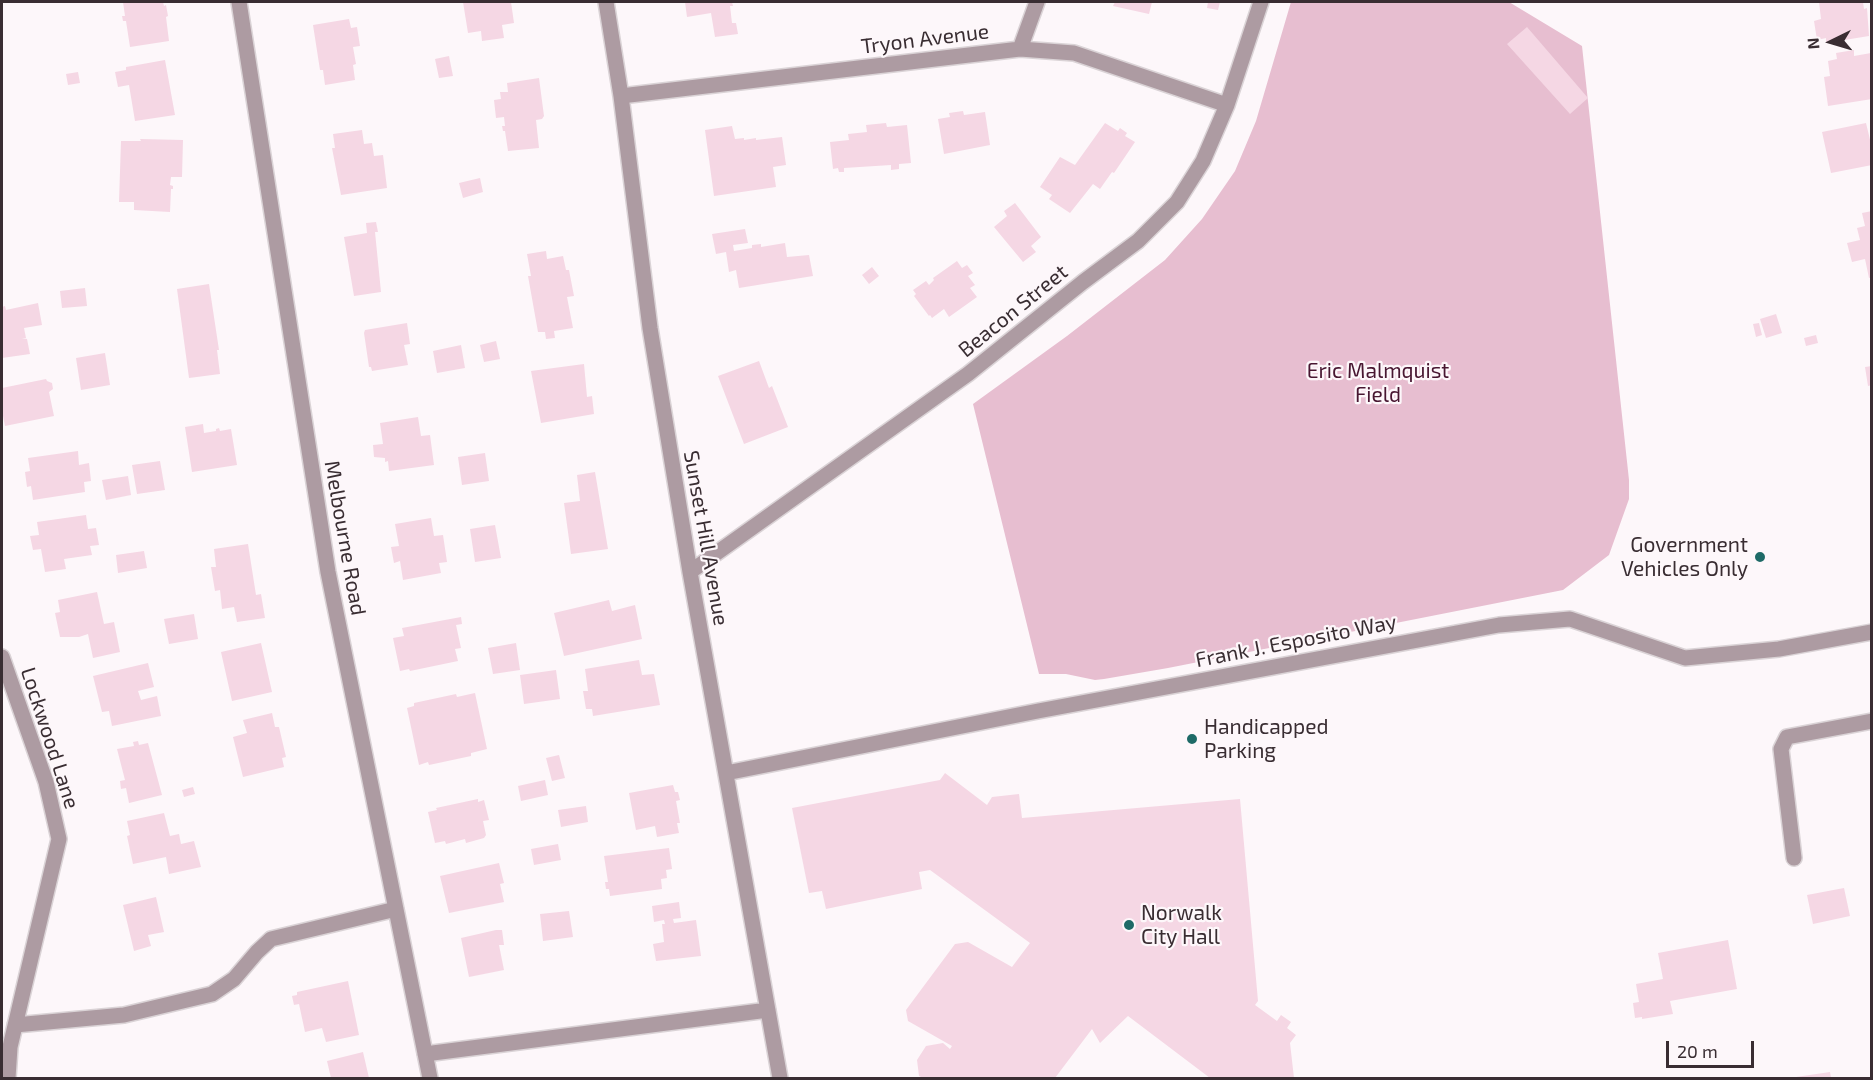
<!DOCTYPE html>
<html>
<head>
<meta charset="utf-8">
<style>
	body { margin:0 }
	#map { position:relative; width:1873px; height:1080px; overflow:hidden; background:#fdf7fa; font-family:"Exo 2",sans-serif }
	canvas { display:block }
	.frame { position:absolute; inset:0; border:3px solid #392d32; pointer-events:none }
	.north { position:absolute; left:1801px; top:12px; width:60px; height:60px; -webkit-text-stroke:4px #fdf7fa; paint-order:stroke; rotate:265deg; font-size:16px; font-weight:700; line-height:24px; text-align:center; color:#392d32 }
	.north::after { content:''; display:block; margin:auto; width:21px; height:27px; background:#392d32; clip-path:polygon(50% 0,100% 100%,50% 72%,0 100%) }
	.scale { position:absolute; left:1666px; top:1041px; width:88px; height:27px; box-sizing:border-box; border:3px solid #392d32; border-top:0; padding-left:8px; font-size:18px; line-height:21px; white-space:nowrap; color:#392d32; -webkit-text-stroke:4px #fdf7fa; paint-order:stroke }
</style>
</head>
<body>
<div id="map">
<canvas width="1873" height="1080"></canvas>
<div class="frame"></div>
<div class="north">N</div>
<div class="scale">20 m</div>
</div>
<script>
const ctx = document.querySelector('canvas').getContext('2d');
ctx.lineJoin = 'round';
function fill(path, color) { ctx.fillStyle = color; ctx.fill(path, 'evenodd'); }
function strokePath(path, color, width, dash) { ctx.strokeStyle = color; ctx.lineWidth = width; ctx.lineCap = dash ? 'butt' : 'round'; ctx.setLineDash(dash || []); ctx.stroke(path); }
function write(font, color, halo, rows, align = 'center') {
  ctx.font = font + ' "Exo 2",sans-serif'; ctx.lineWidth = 4.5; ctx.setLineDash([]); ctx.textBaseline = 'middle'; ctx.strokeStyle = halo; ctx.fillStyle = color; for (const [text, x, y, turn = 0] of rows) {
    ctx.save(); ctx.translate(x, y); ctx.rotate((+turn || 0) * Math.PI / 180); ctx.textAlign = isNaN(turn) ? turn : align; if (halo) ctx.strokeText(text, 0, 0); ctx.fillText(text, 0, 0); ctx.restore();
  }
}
fill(new Path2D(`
	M1291 2H1509L1582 46 1629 480V499L1609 555 1563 590 1168 668 1104 679 1095 680 1066 674H1039L973 404 1067 336 1165 260 1202 219 1235 171 1256 121Z`), '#e7bed0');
fill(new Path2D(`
	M123 2H163L164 6 166 5 168 16 166 17 169 41 130 47 126 21H123L122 16H125Z
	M463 2H511L514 23 502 25 504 38 482 41 481 31 468 33Z
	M685 2H732L733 6H730L732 23H736L738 34 715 37 711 13 687 17Z
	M1115 2H1152L1149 14 1113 6Z
	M1208 2H1220L1218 10 1207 8Z
	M1819 2H1863L1864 9 1867 8 1869 36 1826 43V38L1817 40 1814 21 1821 19Z
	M349 19 351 28 357 27 360 46 353 47 356 64 353 65 355 80 325 85 323 70H320L313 25Z
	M1527 27 1588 98 1570 114 1507 44Z
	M1854 50V56L1871 53 1872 99 1828 106 1824 77 1830 76 1828 61 1837 59 1836 53Z
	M449 56 453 76 439 78 435 59Z
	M165 60 175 115 135 121 129 85 118 87 115 72 126 70V67Z
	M78 72 80 83 68 85 66 74Z
	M539 78 544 116 542 119 536 120 539 148 508 151 505 131H503L502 126H505L504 117 496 118 494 100 501 99 500 92H508L507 83Z
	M963 111 964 115 985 112 990 145 944 154 938 119 950 117 949 113Z
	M886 123 887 127 907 125 911 163 899 164V169L891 170V165L844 168V172H839L838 168 833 169 830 142 849 140 848 134 867 132 866 125Z
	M1105 123 1118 131 1120 128 1127 133 1125 136 1135 142 1114 173 1112 172 1100 189 1093 184 1070 213 1049 199 1052 195 1040 187 1060 157 1075 165Z
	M1866 123 1872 148V165L1831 173 1822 132Z
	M732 126 735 139 744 138V140L756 138V140L782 137 786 165 773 167 776 187 714 196 705 130Z
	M362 130 364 144 372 143 374 156 383 155 387 188 341 195 332 148H335L333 134Z
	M140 139 183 140 182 177H171L170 185 173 186V189H171L170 212 134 210V202H119L121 141H141Z
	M480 178 483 192 463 198 459 183Z
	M1015 203 1041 237 1031 246 1036 252 1023 262 994 227 1007 216 1004 211Z
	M1872 211V277L1869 278 1865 259 1852 262 1847 243 1860 240 1857 228 1865 226 1862 213Z
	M376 222 378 232H375L381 292 354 296 344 237 367 233 366 223Z
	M745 229 748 243 733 245 734 251 752 248V245L761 244V247L785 243 787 257 809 255 813 276 739 288 736 270 729 272 726 252 716 254 712 234Z
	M546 251 547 259 563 256 566 270H569L574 296 567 297 573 328 554 331 555 338 546 339 545 332H538L528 276H531L527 254Z
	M957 261 962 268 967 265 973 273 968 276 975 285 970 288 977 297 949 317 944 309 932 318 930 315 929 316 914 296 916 294 913 290 926 281 929 285 934 280 933 278Z
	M872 267 879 276 869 284 862 275Z
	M209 284 219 350H217L220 374 189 378 177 289Z
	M85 288 87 306 62 308 60 291Z
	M38 303 42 325 24 328 26 338H22L27 339 30 354 2 358V307L5 306 6 310Z
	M1776 314 1782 333 1766 338 1760 319Z
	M407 323 410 344 404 345 408 365 372 371 371 367H369L364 333 365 330Z
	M1759 323 1762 335 1756 337 1753 324Z
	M1816 335 1818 343 1806 346 1804 338Z
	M496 341 500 359 484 362 480 345Z
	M461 345 465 368 437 373 433 351Z
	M105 353 110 385 81 390 76 358Z
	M759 361 769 388 772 386 788 427 744 444 718 376Z
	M584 364 587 397 592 396 594 414 541 423 531 371Z
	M1872 366V385L1868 386 1865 367Z
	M46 379 47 381 52 383 53 389 49 392 54 416 5 426 3 416H2V388Z
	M418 417 421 436 430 435 434 465 389 471 388 461 385 462V458L374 457 373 445 383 444 380 423Z
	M203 424 204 433 216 431V429L219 428 220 431 231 429 237 465 192 472 185 427Z
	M78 451 79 465 89 463 91 481 84 482 85 492 33 500 31 486 27 487 25 472 30 471 28 458Z
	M485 453 489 481 462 485 458 457Z
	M160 461 165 490 137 494 132 465Z
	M595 472 608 549 571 554 564 503 580 501 577 475Z
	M128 476 131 495 106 500 102 480Z
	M86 515 88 529 96 528 99 545 90 546 92 555 64 559 66 569 45 572 41 549 33 550 30 536 39 535 37 522Z
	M431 518 434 536 443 535 447 562 439 563 441 573 403 580 400 561 394 563 391 547 399 546 395 524Z
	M495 525 501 558 475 562 470 529Z
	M248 544 256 595 261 594 265 618 237 622 234 607 222 609 220 590 215 591 211 567H216L214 549Z
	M144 551 147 568 118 573 116 555Z
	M97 592 104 624 114 622 120 652 93 658 88 634 79 637H60L55 613 60 612 58 600Z
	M609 600 612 611 635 605 642 639 564 656 554 613Z
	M194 614 198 639 169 644 164 619Z
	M461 617 462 624 456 625 461 648 455 649 458 661 410 671 409 669 400 671 393 638 404 636 402 628Z
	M261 643 272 692 232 701 221 652Z
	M516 643 520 670 493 674 488 648Z
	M639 660 642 675 654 674 660 705 593 716 592 709H586L583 691H588L585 669Z
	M148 663 154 687 138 691 141 700 157 696 161 716 112 726 109 711 102 712 93 676Z
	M556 670 560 699 524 704 520 675Z
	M475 693 487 749 471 753V756L429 765 428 762 419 765 407 708 414 706V703L456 694 457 697Z
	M272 713 275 727H279L286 757 282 758 284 767 243 777 233 737 247 733 243 720Z
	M138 741 139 745 148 743 162 795 129 803 126 788 121 789 120 781 125 780 117 749 134 746 133 742Z
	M559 755 565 778 552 781 546 758Z
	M945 773 987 805 992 797 1019 794 1022 818 1240 799 1258 1001 1255 1005 1277 1021 1281 1015 1291 1022 1287 1028 1296 1035 1290 1043 1294 1078H1210L1128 1016 1100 1043 1092 1029 1055 1078H923L919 1076 917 1060 926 1046 943 1043 950 1049 952 1046 908 1021 906 1010 955 944 968 942 1012 967 1030 943 930 870 919 872 922 889 826 909 822 891 809 893 792 808 940 780Z
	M545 780 548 795 521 801 518 786Z
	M673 785 675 792H678L680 800 676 801 680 823H677L679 833 657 837 655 826 636 830 629 793Z
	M193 787 195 794 184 797 182 790Z
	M478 799V802L484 800 489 820 483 821 486 835 484 838 466 843 465 839 446 844 445 841 435 843 428 812 437 810 436 808Z
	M586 806 588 822 561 827 558 810Z
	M164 813 170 836 179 834 181 844 194 841 201 867 169 874 166 857 133 864 127 836 130 835 127 821Z
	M558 844 561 860 534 865 531 849Z
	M669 848 672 869 666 870 667 878 661 879 662 889 610 896 609 889H606L605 882H608L604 856Z
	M499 863 504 883 500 884 504 902 449 913 440 876Z
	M1844 888 1850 916 1813 924 1807 895Z
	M156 897 164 932 148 935 151 946 134 951 123 905Z
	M679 902 681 918 673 919 674 923 696 920 701 956 656 961 653 944 664 942 662 924H665L664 920 654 922 652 906Z
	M569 911 573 937 543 941 540 914Z
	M496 930H502L504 945H499L504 970 469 977 461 938Z
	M1728 940 1737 989 1670 1001 1673 1014 1642 1019V1017L1635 1018 1633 1003 1639 1002 1636 984 1663 979 1658 953Z
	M348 981 359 1035 326 1042 322 1028 305 1032 299 1004 294 1005 292 996 297 995V992Z
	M363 1052 369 1078H331L327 1061Z
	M1830 1072 1831 1078H1796V1077Z`), '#f5d7e4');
const minor = new Path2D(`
	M239 2 328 572 430 1078
	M606 2 621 96 650 328 690 572 780 1078
	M1020 49 1037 2
	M621 96 1020 49 1074 53 1227 105
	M690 572 968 374 1083 282 1138 241 1177 202 1203 161 1227 105 1261 2
	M2 657 46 782 59 839 10 1047 8 1078
	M726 773 1038 711 1499 625 1570 619 1685 658 1779 649 1872 632
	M1794 858 1781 749 1787 737 1872 721
	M15 1025 124 1015 212 994 234 979 257 952 271 939 396 909
	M425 1054 768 1010`);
strokePath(minor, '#dad3d6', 18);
strokePath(minor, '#ad9ba2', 15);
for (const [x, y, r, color] of [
	[1760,557,6,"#1e6a67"],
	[1192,739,6,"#1e6a67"],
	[1129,925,6,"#1e6a67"]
]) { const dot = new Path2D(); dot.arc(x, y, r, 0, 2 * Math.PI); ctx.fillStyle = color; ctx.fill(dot); strokePath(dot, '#fdf7fa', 2); }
write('21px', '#392d32', '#fdf7fa', [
	["Tryon Avenue",925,39,-7],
	["Beacon Street",1013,311,-39],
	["Melbourne Road",345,538,80],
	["Sunset Hill Avenue",706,538,80],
	["Frank J. Esposito Way",1296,641,-11],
	["Lockwood Lane",50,738,72]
]);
write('21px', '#481631', '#fdf7fa', [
	["Eric Malmquist",1378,371],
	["Field",1378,395]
]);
write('21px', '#392d32', '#fdf7fa', [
	["Government",1748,545,"right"],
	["Vehicles Only",1748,569,"right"],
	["Handicapped",1204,727],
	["Parking",1204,751],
	["Norwalk",1141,913],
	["City Hall",1141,937]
], 'left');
</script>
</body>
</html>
